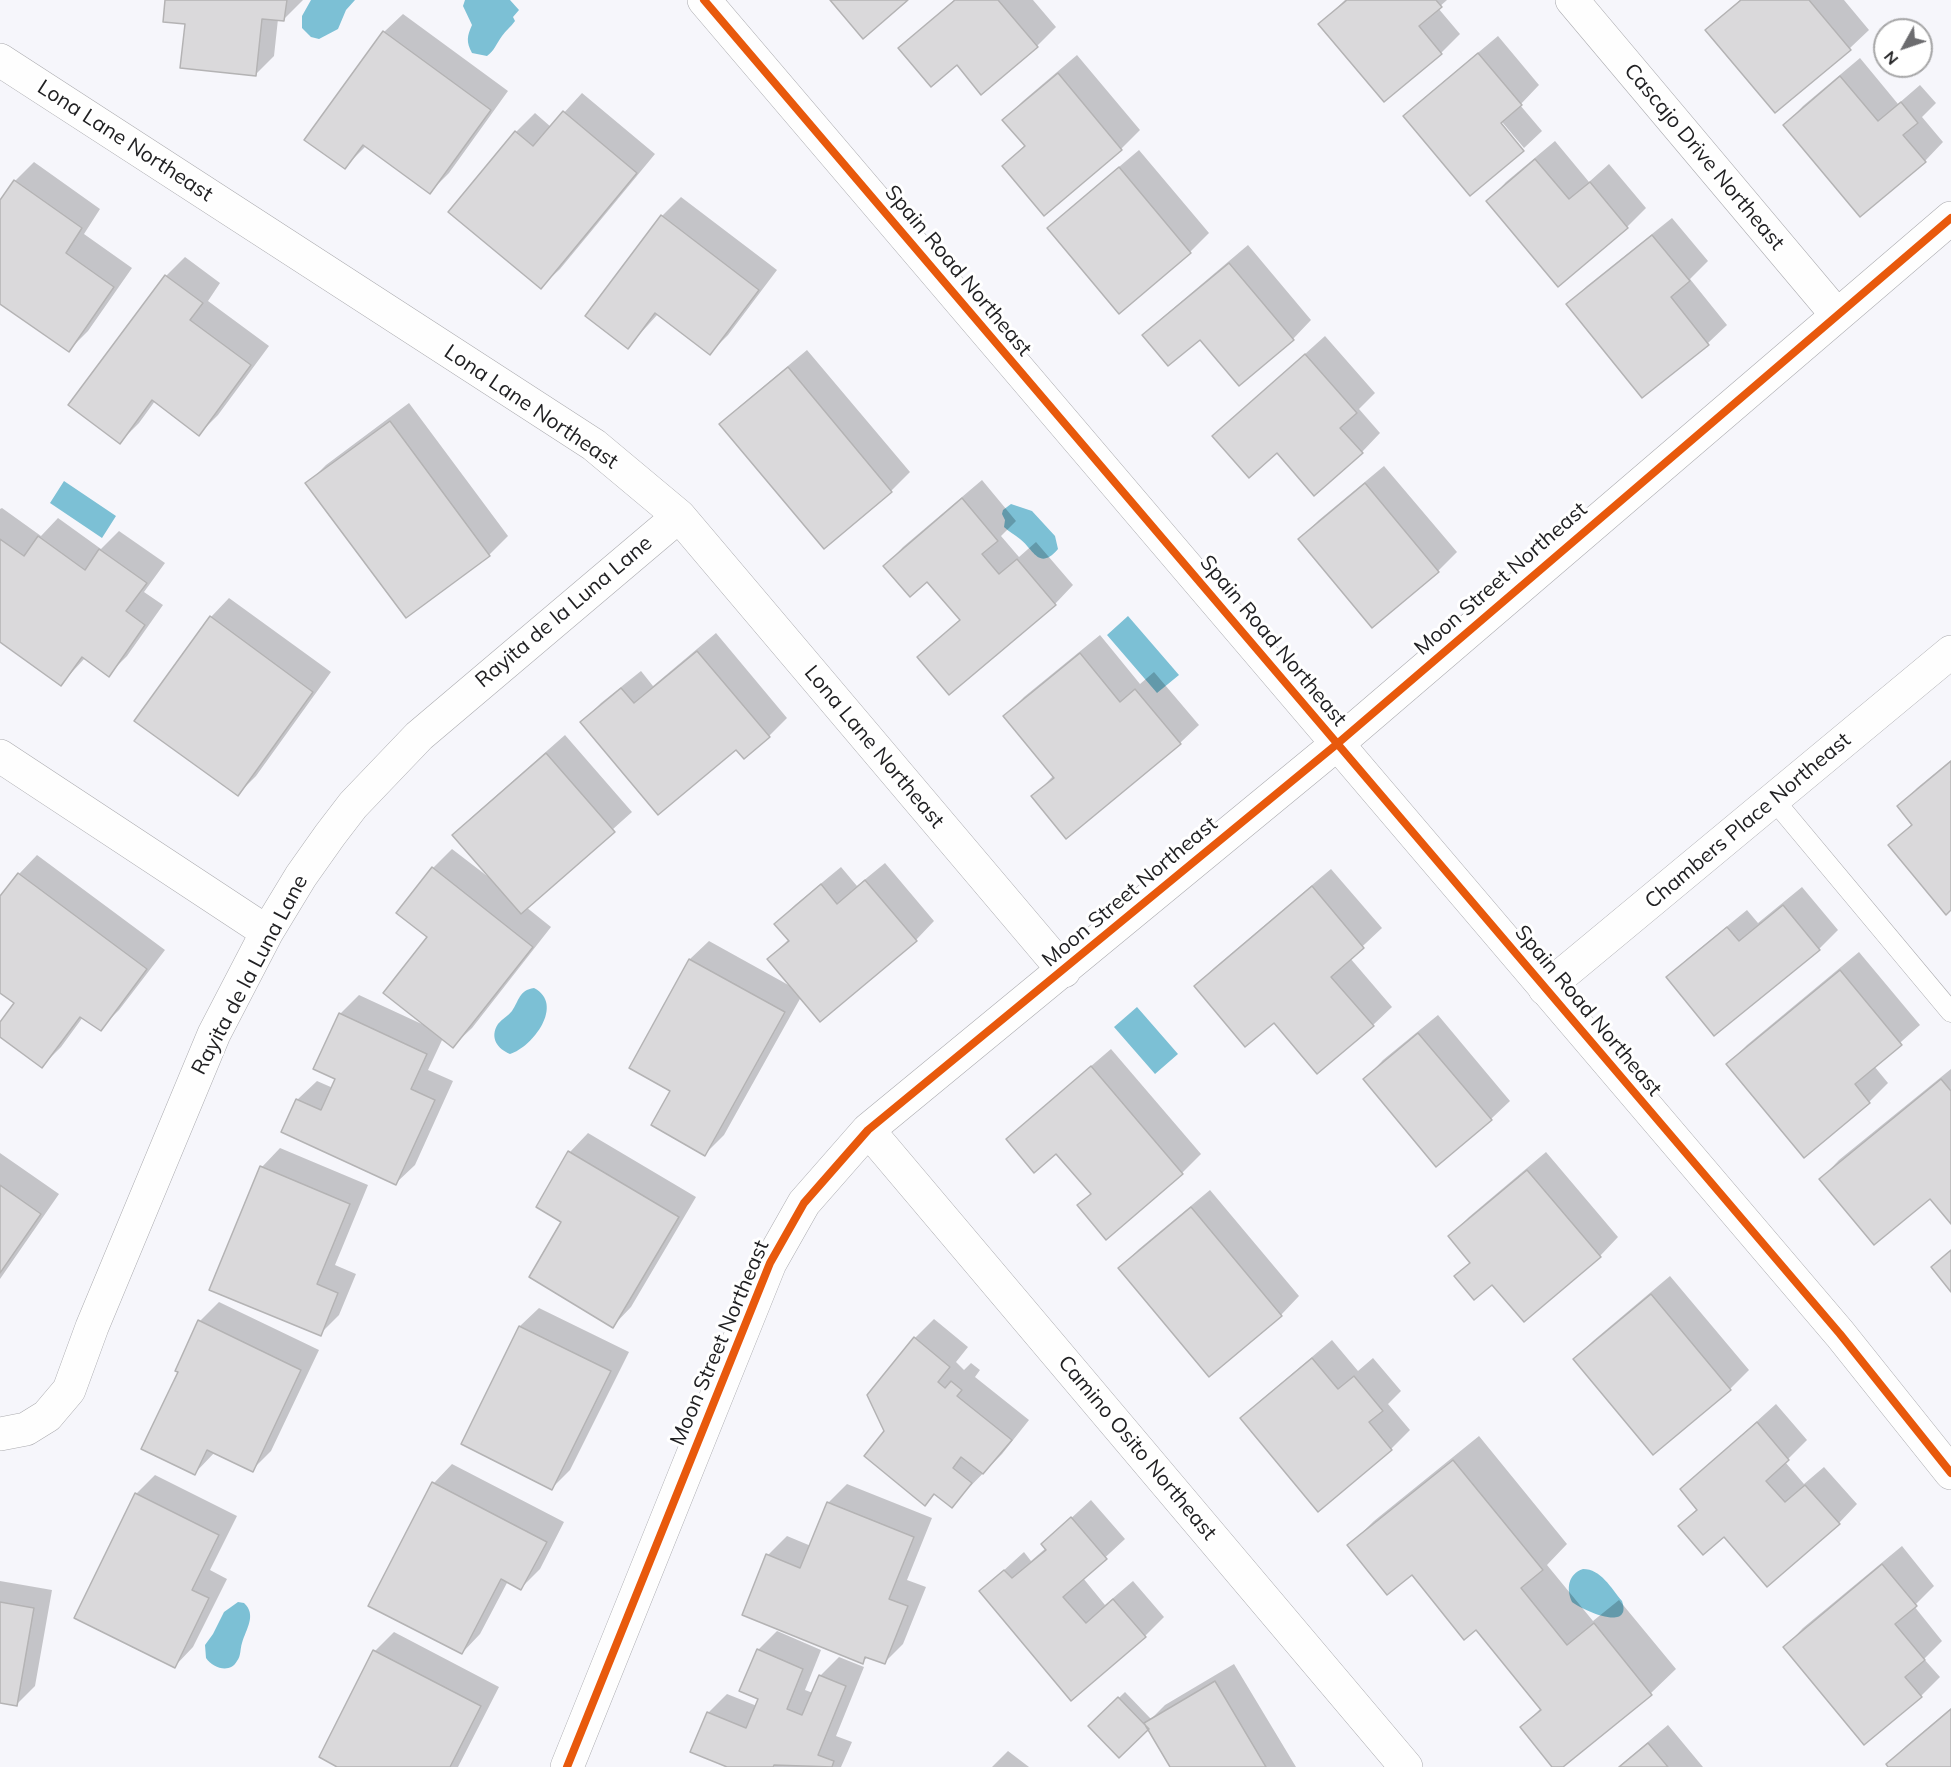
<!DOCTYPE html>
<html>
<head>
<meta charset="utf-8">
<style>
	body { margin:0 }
	#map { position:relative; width:1951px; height:1767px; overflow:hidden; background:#f6f6fb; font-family:Mulish,sans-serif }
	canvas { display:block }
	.north { position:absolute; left:1873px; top:18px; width:60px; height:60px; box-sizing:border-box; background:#fff; border:2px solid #a6a6a7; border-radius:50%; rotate:230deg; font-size:16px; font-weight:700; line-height:24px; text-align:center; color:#212123 }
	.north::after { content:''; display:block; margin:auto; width:21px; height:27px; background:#6c6c6f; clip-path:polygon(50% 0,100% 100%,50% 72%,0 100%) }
</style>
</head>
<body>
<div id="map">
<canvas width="1951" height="1767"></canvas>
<div class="north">N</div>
</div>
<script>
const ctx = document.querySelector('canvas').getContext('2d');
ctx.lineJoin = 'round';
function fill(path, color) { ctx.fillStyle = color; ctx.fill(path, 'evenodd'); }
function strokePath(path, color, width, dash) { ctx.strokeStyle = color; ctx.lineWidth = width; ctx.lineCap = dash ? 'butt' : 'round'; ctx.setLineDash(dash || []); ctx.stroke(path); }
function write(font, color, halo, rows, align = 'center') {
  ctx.font = font + ' Mulish,sans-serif'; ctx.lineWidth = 6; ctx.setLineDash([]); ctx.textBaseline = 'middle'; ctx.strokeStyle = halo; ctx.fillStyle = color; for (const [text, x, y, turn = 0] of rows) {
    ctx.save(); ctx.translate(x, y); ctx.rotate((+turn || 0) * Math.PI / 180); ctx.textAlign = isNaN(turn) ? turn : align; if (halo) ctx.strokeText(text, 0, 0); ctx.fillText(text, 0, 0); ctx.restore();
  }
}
fill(new Path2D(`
	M311 0H355L346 10 338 29 319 39 311 37 302 28V16Z
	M465 0H510L519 10 513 17 515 21C511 27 506 30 502 36 496 44 495 50 487 56L472 53C466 42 467 36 472 25L463 6Z
	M64 481 116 516 102 538 50 503Z
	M1011 504 1032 511 1055 536 1058 549C1039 571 1034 550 1020 539 1014 534 1009 532 1004 527L1005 520 1002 514 1003 510Z
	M1128 616 1179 675 1157 693 1107 635Z
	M534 988C565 1004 533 1047 510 1054 498 1049 489 1038 498 1024 502 1019 508 1016 512 1011 519 1001 519 990 534 988Z
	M1137 1007 1178 1054 1155 1074 1114 1027Z
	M1583 1569C1601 1569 1611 1588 1622 1601 1633 1633 1582 1610 1572 1602 1566 1589 1568 1574 1583 1569Z
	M238 1602 244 1603C257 1615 246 1629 242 1643 240 1649 241 1656 237 1661 230 1674 213 1668 206 1658L205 1645 213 1634 224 1612Z`), '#7cc0d5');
fill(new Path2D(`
	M167 0H303L284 19H278L274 56 255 75 186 23Z
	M954 0H1033L1056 27 1037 46 957 63 900 48Z
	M1345 0H1447L1438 8 1460 34 1441 53 1320 24Z
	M1740 0H1844L1869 30 1850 48 1775 111 1707 30Z
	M403 14 508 91 449 173 430 192 366 146 345 167 384 32Z
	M1498 36 1539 85 1520 105 1542 131 1524 148 1497 116H1405L1424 98Z
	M1077 55 1140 130 1121 149 1044 214 1004 166 1025 145 1004 120 1023 101Z
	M1860 58 1898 104 1920 85 1936 103 1922 117 1943 142 1925 161 1785 125 1803 106Z
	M582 93 655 154 560 269 541 287 450 212 516 132 535 113 551 127Z
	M1555 141 1589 182 1609 164 1646 208 1627 227 1558 285 1488 201 1506 182Z
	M1139 150 1209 233 1190 252 1049 228 1068 210Z
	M34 162 100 209 84 234 132 268 88 331 69 350 0 302V203L15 181Z
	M681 197 777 270 728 335 710 353 658 314 628 347 662 216Z
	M1672 218 1708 261 1690 279 1727 325 1708 343 1643 396 1568 304 1587 286Z
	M1248 245 1311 320 1293 339 1144 335 1163 317Z
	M185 257 220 283 208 301 269 346 218 415 199 434 155 401 139 423 120 442 70 405 166 276Z
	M1325 336 1375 393 1359 409 1380 433 1362 452 1278 451 1214 436Z
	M807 350 910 472 891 491 824 547 722 425 740 406Z
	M409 403 508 536 489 555 406 616 307 484 326 465Z
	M1384 466 1457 552 1438 571 1300 539 1319 520Z
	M982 480 1016 521 1001 536 1019 557 1036 542 1073 585 1055 604 919 657 961 619 927 580 885 566 903 547Z
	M2 508 41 536 58 518 101 549 119 531 165 563 144 592 163 605 127 656 108 675 85 658 61 684 0 641V509Z
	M229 598 331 672 256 776 237 795 211 617Z
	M716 633 787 718 769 736 736 747 582 722 601 703 641 671 653 686Z
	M1100 635 1140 684 1154 672 1199 725 1180 743 1033 797 1054 775 1005 716 1024 697Z
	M565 735 632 812 526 907 551 927 472 1028 453 1046 443 1038 428 1070 453 1081 415 1165 396 1183 283 1131 298 1099 317 1081 333 1088 337 1078 340 1014 359 995 426 1026 429 937 398 912 433 868 452 849 491 879 454 835 473 816Z
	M1951 760V909L1890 845 1913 823 1899 807 1917 788Z
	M37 855 165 950 119 1010 100 1029 83 1017 61 1047 42 1066 0 1035V1024L16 1003 0 991V899L19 874Z
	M885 863 934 921 916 940 801 997 724 1135 705 1154 672 1090 631 1067 690 959 709 941 792 987 769 959 789 939 776 924 795 905 841 867 857 886Z
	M1331 869 1382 928 1350 958 1392 1007 1373 1025 1274 1021 1196 986 1214 968Z
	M1802 887 1838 930 1819 949 1715 1034 1668 978 1687 959 1747 910 1758 923Z
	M1859 952 1920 1025 1874 1066 1888 1083 1869 1102 1804 1156 1728 1064 1747 1045Z
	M1438 1015 1510 1101 1491 1119 1365 1079 1383 1060Z
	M1111 1049 1201 1154 1182 1173 1107 1238 1079 1205 1092 1193 1056 1151 1008 1139 1027 1121Z
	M1951 1069V1221L1931 1197 1821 1179 1839 1160Z
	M588 1133 696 1197 631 1307 613 1326 564 1221 570 1152Z
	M280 1148 368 1185 335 1265 356 1274 339 1315 320 1334 262 1167Z
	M1546 1152 1618 1237 1600 1256 1493 1283 1456 1276 1471 1261 1450 1236 1469 1217Z
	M0 1153 59 1194 0 1279Z
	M1210 1190 1299 1296 1281 1315 1120 1268 1139 1249Z
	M1670 1276 1749 1370 1730 1389 1653 1453 1575 1359 1593 1341Z
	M219 1302 319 1350 271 1451 252 1470 215 1452 195 1473 180 1371 200 1321Z
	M539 1308 629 1352 570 1470 552 1488 463 1444 520 1326Z
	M934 1319 968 1347 956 1362 964 1370 971 1363 980 1370 975 1377 1029 1420 1002 1454 951 1506 935 1493 925 1504 885 1431 915 1338Z
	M1332 1340 1358 1371 1373 1358 1401 1391 1388 1404 1410 1430 1391 1449 1319 1510 1242 1418 1261 1400Z
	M1776 1404 1807 1440 1785 1462 1804 1484 1824 1467 1857 1504 1839 1523 1724 1535 1680 1526 1698 1508 1682 1489Z
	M1479 1436 1567 1544 1547 1565 1593 1621 1619 1600 1676 1669 1651 1693 1560 1767H1554L1522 1727 1541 1708 1476 1628 1412 1573 1349 1545 1374 1521Z
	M452 1464 564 1522 540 1569 521 1588 508 1581 480 1634 462 1653 434 1483Z
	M155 1475 237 1516 210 1570 227 1579 193 1647 175 1666 136 1494Z
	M847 1484 932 1518 907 1580 926 1587 903 1644 884 1663 868 1657 862 1662 768 1555 787 1536 811 1546 828 1503Z
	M1091 1500 1125 1539 1083 1578 1105 1605 1133 1581 1164 1617 1145 1636 1072 1699 981 1591 1024 1552 1031 1561 1046 1548 1043 1544Z
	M1902 1546 1934 1586 1914 1606 1942 1641 1924 1659 1940 1677 1921 1696 1865 1743 1785 1647 1803 1628Z
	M0 1581 52 1590 35 1686 16 1705 0 1702Z
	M777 1631 821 1650 805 1690 813 1693 820 1676 839 1657 864 1667 836 1736 852 1742 841 1767H731L708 1713 727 1694 757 1706 760 1698 758 1650Z
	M394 1632 499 1687 458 1767H341L375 1651Z
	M1234 1664 1296 1767H1172L1148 1727 1090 1726 1125 1692 1151 1719 1165 1705Z
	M1951 1708V1767H1890L1888 1764 1906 1746Z
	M1668 1725 1703 1767H1618Z
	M1008 1751 1029 1767H992Z`), '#0003');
const building = new Path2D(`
	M165 0H287L284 21 262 19 256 76 180 68 185 24 163 22Z
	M830 0H908L863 39Z
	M955 0H998L1038 47 981 95 957 65 931 87 898 48Z
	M1347 0H1436L1442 7 1419 26 1442 54 1384 102 1318 24Z
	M1741 0H1809L1851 50 1775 113 1705 30Z
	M383 31 491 110 430 194 363 145 345 169 304 140Z
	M1478 53 1522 105 1501 123 1524 151 1470 196 1403 116Z
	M1058 73 1122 150 1044 216 1002 166 1025 146 1002 120Z
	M1840 76 1878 121 1901 102 1918 123 1903 135 1926 162 1860 217 1783 125Z
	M563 111 637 173 541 289 448 212 515 131 533 146Z
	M1535 159 1569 199 1590 182 1628 228 1558 287 1486 201Z
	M1119 167 1191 253 1119 314 1047 228Z
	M14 180 82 228 66 253 114 287 69 352 0 304V200Z
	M661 215 759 290 710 355 655 313 628 349 585 316Z
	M1652 235 1690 281 1671 297 1709 345 1642 398 1566 304Z
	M1229 263 1294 340 1239 386 1200 340 1168 366 1142 335Z
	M165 275 203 303 190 320 251 365 199 436 152 400 120 444 68 405Z
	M1305 354 1357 413 1340 428 1363 453 1314 496 1277 453 1249 478 1212 436Z
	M788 367 892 492 824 549 719 424Z
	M390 421 490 556 406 618 305 483Z
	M1365 483 1439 572 1372 628 1298 539Z
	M962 498 998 541 982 554 999 574 1017 559 1056 605 949 695 917 657 960 620 927 582 910 597 883 566Z
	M38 536 85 570 99 549 147 583 126 611 145 625 109 677 82 657 61 686 0 642V539L24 556Z
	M210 616 313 692 238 796 134 721Z
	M697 651 770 737 744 759 736 750 658 815 580 722 621 688 634 703Z
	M1080 653 1120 702 1135 689 1181 744 1066 839 1031 796 1054 778 1003 716Z
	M546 753 615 832 521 914 452 835Z
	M1951 761V910L1946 915 1888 845 1912 825 1897 806Z
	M432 867 533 947 453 1048 383 993 427 937 396 913Z
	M18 873 147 969 101 1031 80 1017 42 1068 0 1037V1022L14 1003 0 993V896Z
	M865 880 917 941 820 1022 767 959 789 941 774 924 821 884 837 904Z
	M1312 886 1364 948 1331 977 1374 1026 1317 1074 1274 1023 1245 1047 1194 986Z
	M1783 905 1820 950 1714 1036 1666 977 1727 927 1739 941Z
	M689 959 785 1012 705 1156 651 1125 670 1091 629 1068Z
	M1840 970 1902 1045 1855 1084 1870 1103 1804 1158 1726 1064Z
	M339 1013 427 1054 411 1089 435 1100 396 1185 281 1132 296 1099 321 1110 335 1079 313 1069Z
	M1418 1033 1492 1120 1436 1167 1363 1079Z
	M1091 1066 1183 1174 1106 1240 1077 1205 1091 1194 1056 1154 1034 1173 1006 1139Z
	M1941 1079 1951 1091V1224L1930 1199 1874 1245 1819 1179Z
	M568 1151 679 1217 613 1328 529 1277 561 1222 536 1207Z
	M260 1166 350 1204 317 1284 338 1293 321 1336 209 1290Z
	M1527 1170 1601 1257 1524 1322 1492 1285 1474 1300 1454 1276 1470 1263 1448 1236Z
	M0 1185 41 1214 0 1273Z
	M1191 1207 1282 1316 1209 1377 1118 1268Z
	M1951 1250V1292L1931 1267Z
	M1651 1294 1731 1390 1653 1455 1573 1359Z
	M198 1320 301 1370 253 1472 207 1450 195 1475 141 1449 178 1372 175 1371Z
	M519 1326 611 1371 552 1490 461 1444Z
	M914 1337 950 1367 938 1382 945 1388 951 1381 962 1390 957 1396 1012 1440 983 1474 961 1457 953 1468 972 1483 952 1508 934 1494 925 1506 864 1456 884 1431 867 1395Z
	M1312 1358 1338 1389 1354 1376 1383 1411 1369 1422 1392 1450 1318 1512 1240 1418Z
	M1757 1422 1789 1460 1766 1481 1785 1502 1805 1485 1840 1524 1767 1587 1724 1537 1703 1555 1678 1526 1697 1510 1680 1489Z
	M1453 1460 1543 1570 1521 1588 1567 1645 1594 1623 1652 1695 1563 1767H1552L1520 1727 1541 1710 1476 1630 1464 1640 1412 1575 1387 1595 1347 1545Z
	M432 1482 547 1542 521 1590 501 1579 462 1654 368 1606Z
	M135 1493 219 1535 192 1590 209 1598 175 1668 74 1618Z
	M827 1502 914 1537 889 1599 908 1606 885 1664 865 1657 863 1664 742 1615 766 1554 800 1568Z
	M1071 1517 1107 1559 1063 1597 1086 1623 1113 1599 1146 1637 1071 1701 979 1591 1004 1570 1012 1578 1046 1550 1041 1544Z
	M1882 1564 1917 1606 1895 1624 1925 1660 1905 1677 1922 1697 1864 1745 1783 1647Z
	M0 1602 34 1608 17 1706 0 1703Z
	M757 1649 803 1669 787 1709 802 1715 819 1675 846 1686 818 1755 834 1761 832 1767 774 1765 773 1767H727L690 1752 707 1712 746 1728 758 1699 739 1691Z
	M373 1650 481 1706 450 1767H337L319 1757Z
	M1215 1681 1266 1767H1170L1144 1723Z
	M1118 1697 1149 1729 1119 1758 1088 1726Z
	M1951 1709V1767H1888L1886 1764Z
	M1648 1743 1668 1767H1619Z`);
fill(building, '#dad9db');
strokePath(building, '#b4b3b4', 1.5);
const service = new Path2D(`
	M1774 800 1951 1012`);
const minor = new Path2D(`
	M1572 0 1837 315
	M0 60 594 445 679 516 1064 971
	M0 756 267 932
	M1545 989 1951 652
	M868 1130 1406 1767
	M0 1434 26 1429 47 1416 69 1390 92 1327 214 1034 267 932 301 876 330 835 353 805 419 736 679 516
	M567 1767 770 1263 804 1203 868 1130 1337 744 1951 218`);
const tertiary = new Path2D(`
	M704 0 1840 1334 1951 1473`);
strokePath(service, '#ababaf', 21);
strokePath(minor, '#ababaf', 34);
strokePath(tertiary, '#ababaf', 34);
strokePath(service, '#fefefe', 20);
strokePath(minor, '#fefefe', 33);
strokePath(tertiary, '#fefefe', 33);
strokePath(new Path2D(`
	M704 0 1840 1334 1951 1473
	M567 1767 770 1263 804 1203 868 1130 1337 744 1951 218`), '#e8590c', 8);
write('21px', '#212123', '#fff', [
	["Lona Lane Northeast",125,141,33],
	["Cascajo Drive Northeast",1704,157,50],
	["Spain Road Northeast",958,271,50],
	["Lona Lane Northeast",531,407,34],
	["Moon Street Northeast",1501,579,-41],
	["Rayita de la Luna Lane",564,612,-40],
	["Spain Road Northeast",1273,641,50],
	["Lona Lane Northeast",874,747,50],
	["Chambers Place Northeast",1748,821,-40],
	["Moon Street Northeast",1130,892,-40],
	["Rayita de la Luna Lane",250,975,-62],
	["Spain Road Northeast",1588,1011,50],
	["Moon Street Northeast",720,1343,-67],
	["Camino Osito Northeast",1137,1448,50]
]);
</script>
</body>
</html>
